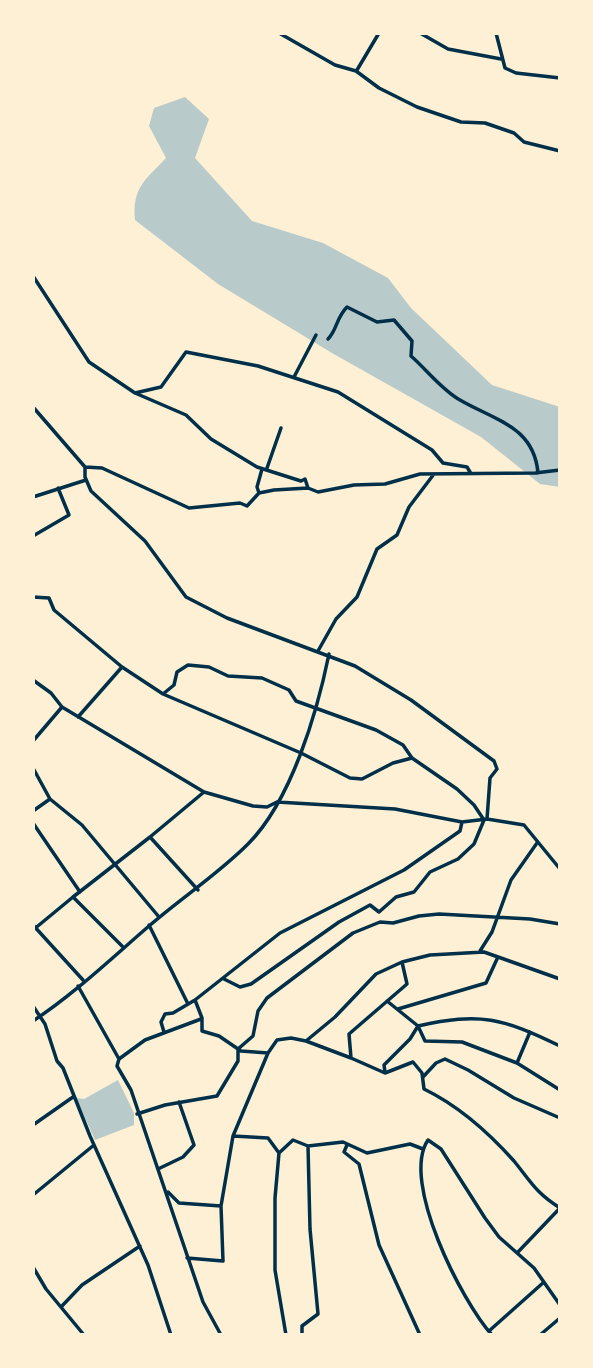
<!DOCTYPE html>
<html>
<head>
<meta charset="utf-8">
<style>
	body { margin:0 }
	#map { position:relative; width:593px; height:1368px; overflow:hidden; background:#fdf0d5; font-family:"Space Grotesk",sans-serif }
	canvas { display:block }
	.frame { position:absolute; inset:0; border:35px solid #fdf0d5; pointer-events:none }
</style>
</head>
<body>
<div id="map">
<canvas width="593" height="1368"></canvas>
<div class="frame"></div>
</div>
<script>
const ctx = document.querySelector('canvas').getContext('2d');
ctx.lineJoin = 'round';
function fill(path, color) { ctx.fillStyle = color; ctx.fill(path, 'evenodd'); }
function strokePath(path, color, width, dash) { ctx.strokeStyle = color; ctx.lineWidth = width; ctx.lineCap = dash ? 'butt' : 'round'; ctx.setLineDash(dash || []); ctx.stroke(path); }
fill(new Path2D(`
	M185 97 209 119 195 158 252 221 323 243 388 278 411 308 492 385 560 407V487L540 484 481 437 332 353 218 284 135 220C132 188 145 180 166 158L149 126 154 108Z
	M118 1080 134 1113V1125L95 1140 76 1098 84 1099Z`), '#b9caca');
strokePath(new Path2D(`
	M279 33 335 65 356 71 379 88 417 107 461 122 485 123 514 133 524 142 560 151
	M420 33 448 49 501 59
	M496 33 505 68 516 73 560 78
	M357 70 379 33
	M33 276 89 362 135 393 161 387 186 352 258 366 338 392 432 450 443 463 467 467 470 472
	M328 339C337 330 336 318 347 307L377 322 394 320 412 341 411 356C427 370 442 390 460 400 494 420 534 426 538 473
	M294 377 316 335
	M135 393 186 415 211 439 257 467 301 481 305 479 308 488
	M33 407 85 467 102 468 189 508 240 503 247 506 259 493 274 490 308 488 318 492 354 485 385 484 420 474 535 473 560 470
	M85 467V477L91 491 145 541 186 597 227 618 355 666 411 700 494 761 497 769 490 778 487 819
	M267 468 281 428
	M259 493 257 487 262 469
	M33 497 86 480
	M33 536 69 515 58 488
	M33 597 49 598 54 610 122 667 163 694 301 753 350 778 362 779 393 763 412 758
	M318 651 336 619 357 597 377 549 397 535 409 507 434 474
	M33 680 51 693 62 707 204 792 253 806 267 807 277 802 395 809 462 822 487 819 524 825 560 869
	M163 694 174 685 177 672 188 665 209 667 228 676 262 678 289 690 296 701 376 730 403 745 412 758 457 789 474 805 484 820 474 844 458 859 430 872 414 892 396 897 379 912 370 905 339 922 251 984 240 987 224 979
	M78 717 122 667
	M33 741 62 707
	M33 768 50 799 82 825 159 917
	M33 811 50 799
	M33 823 80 892
	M198 890 150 837 204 792
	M73 897 150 837
	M33 925 83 980
	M149 925 188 1004
	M33 930 73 897 124 948
	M480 951 492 932 511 880 537 843
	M402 962 407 984 349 1034 351 1058 385 1073 413 1062 422 1073 424 1089C457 1105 489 1133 514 1161 531 1182 536 1193 560 1208
	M78 986 119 1059 117 1066 131 1090 203 1302 221 1335
	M195 1000 202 1018V1031L219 1036 241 1051 268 1053 277 1040 291 1038 306 1041 351 1058
	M387 1001 418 1026 425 1041 462 1042 517 1063 530 1032
	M33 1006 45 1024 57 1061 63 1068 90 1136 148 1265 171 1335
	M398 1009 486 983 497 959
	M33 1021C73 995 113 957 149 926 181 898 217 875 248 844 291 801 317 713 329 654
	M164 1032 161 1022 165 1014 173 1013 195 1000 280 933 404 870 460 831 462 822
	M306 1041 335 1017 376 974 402 962 430 955 484 952 560 979
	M119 1059 145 1040 201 1019
	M517 1063 560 1090
	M385 1072 384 1065 410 1039 418 1026C481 1012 502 1018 560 1046
	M423 1077 436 1063 445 1059 468 1070 514 1098 560 1118
	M137 1114 165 1105 217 1096 238 1061V1049L253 1036 258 1011 267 998 353 933 380 922 393 923 419 916 439 914 530 919 560 924
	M33 1125 73 1097
	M233 1136 268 1138 279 1153 293 1140 308 1146 343 1142 367 1153 410 1144 423 1149
	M347 1145 344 1152 359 1164 379 1245 420 1335
	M279 1153 275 1198V1270L286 1335
	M158 1169 183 1157 194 1145 179 1102
	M168 1192 179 1203 221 1206
	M33 1195 94 1145
	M518 1252 560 1208
	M187 1258 223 1261 221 1206 233 1136 268 1053
	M33 1267 46 1289 84 1335
	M61 1307 82 1285 140 1246
	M489 1331 544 1282
	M302 1335V1326L318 1314 310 1229 308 1146
	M492 1335C462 1302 400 1181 428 1140L441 1149 485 1218 499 1237 534 1268 560 1305
	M540 1335 560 1318`), '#003049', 3.5);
</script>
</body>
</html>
